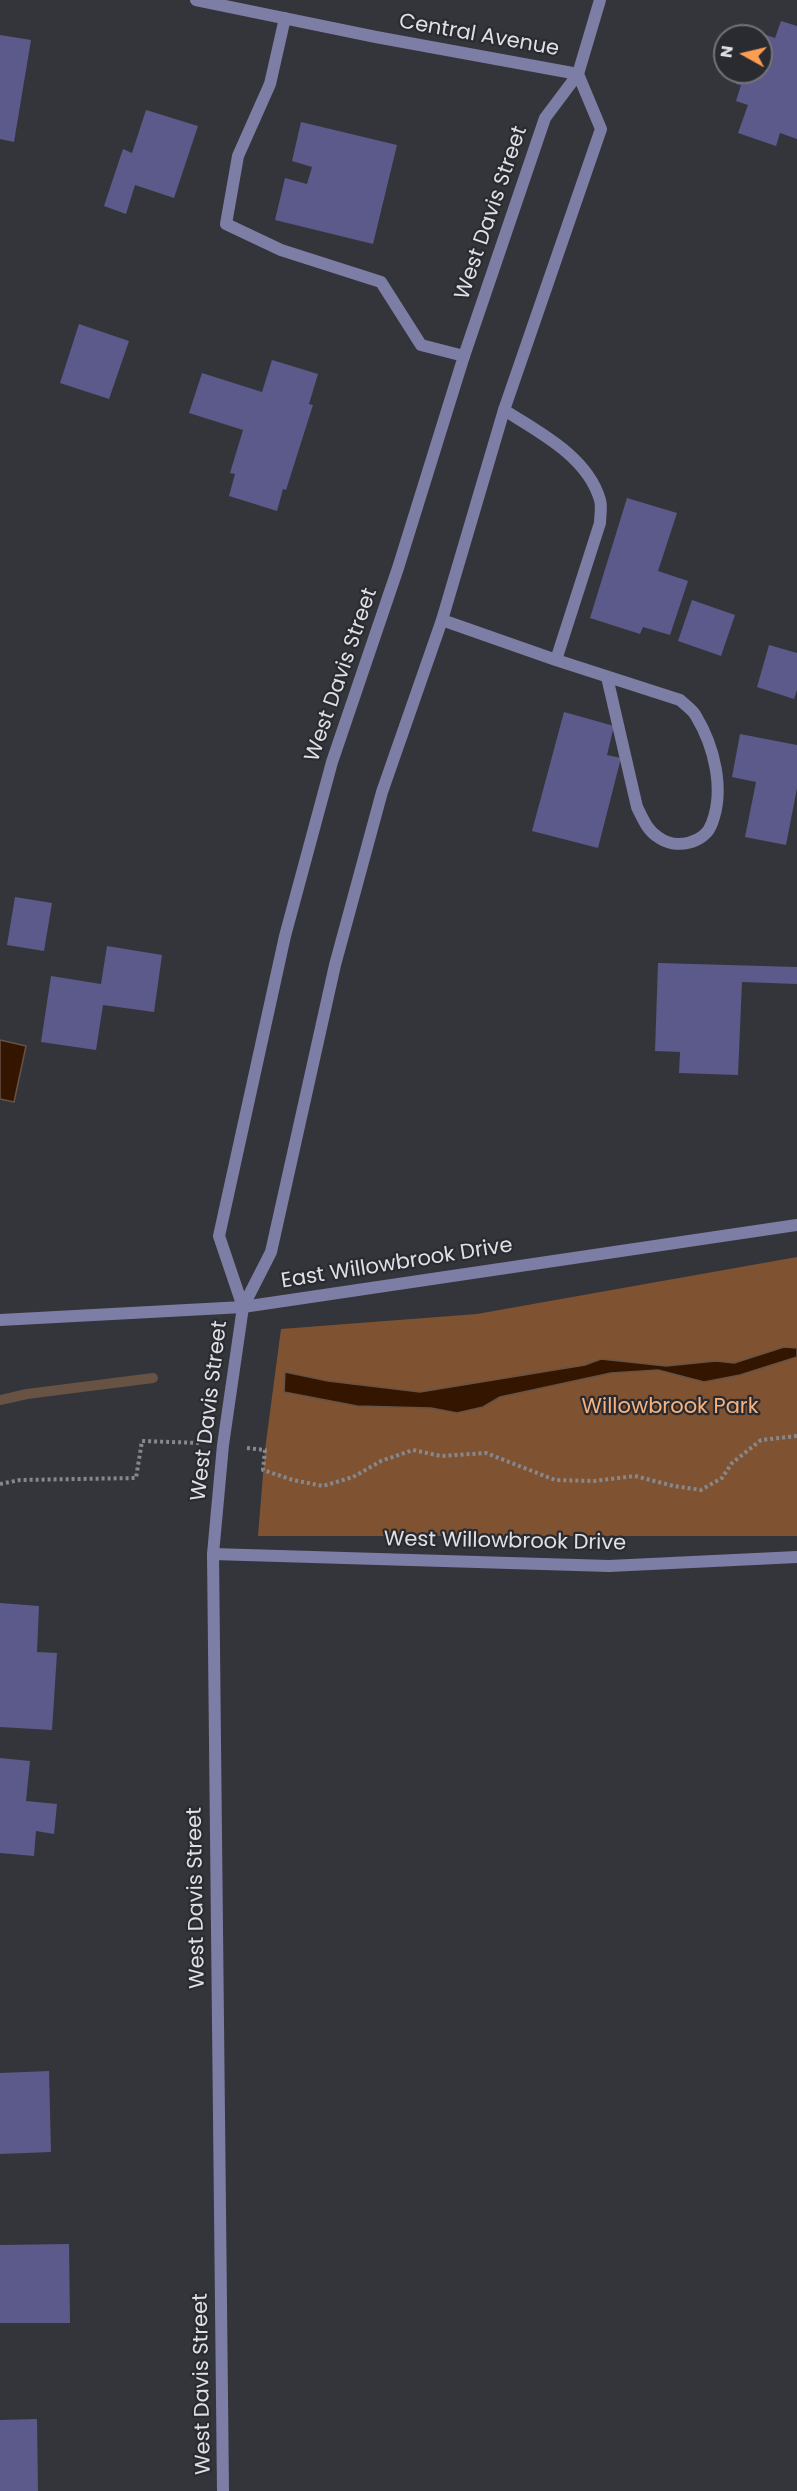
<!DOCTYPE html>
<html>
<head>
<meta charset="utf-8">
<style>
	body { margin:0 }
	#map { position:relative; width:797px; height:2491px; overflow:hidden; background:#34353b; font-family:Poppins,sans-serif }
	canvas { display:block }
	.north { position:absolute; left:713px; top:24px; width:60px; height:60px; box-sizing:border-box; background:#2a2b31; border:2px solid #727379; border-radius:50%; rotate:278deg; font-size:16px; font-weight:700; line-height:24px; text-align:center; color:#dfe0e4 }
	.north::after { content:''; display:block; margin:auto; width:21px; height:27px; background:#fb9e51; clip-path:polygon(50% 0,100% 100%,50% 72%,0 100%) }
</style>
</head>
<body>
<div id="map">
<canvas width="797" height="2491"></canvas>
<div class="north">N</div>
</div>
<script>
const ctx = document.querySelector('canvas').getContext('2d');
ctx.lineJoin = 'round';
function fill(path, color) { ctx.fillStyle = color; ctx.fill(path, 'evenodd'); }
function strokePath(path, color, width, dash) { ctx.strokeStyle = color; ctx.lineWidth = width; ctx.lineCap = dash ? 'butt' : 'round'; ctx.setLineDash(dash || []); ctx.stroke(path); }
function write(font, color, halo, rows, align = 'center') {
  ctx.font = font + ' Poppins,sans-serif'; ctx.lineWidth = 4.5; ctx.setLineDash([]); ctx.textBaseline = 'middle'; ctx.strokeStyle = halo; ctx.fillStyle = color; for (const [text, x, y, turn = 0] of rows) {
    ctx.save(); ctx.translate(x, y); ctx.rotate((+turn || 0) * Math.PI / 180); ctx.textAlign = isNaN(turn) ? turn : align; if (halo) ctx.strokeText(text, 0, 0); ctx.fillText(text, 0, 0); ctx.restore();
  }
}
fill(new Path2D(`
	M797 1257V1536H258L265 1450 281 1329 477 1314Z`), '#7f5331');
const water = new Path2D(`
	M0 1040 26 1046 14 1102 0 1099Z
	M784 1347 797 1348V1357L740 1375 704 1382 658 1370 611 1373 500 1397 483 1407 457 1413 431 1408 357 1406 284 1392 285 1372 328 1381 420 1392 585 1365 601 1359 666 1366 716 1361 734 1363Z`);
fill(water, '#331500');
strokePath(water, '#675244', 1.5);
strokePath(new Path2D(`
	M0 1400 27 1394 153 1378`), '#675244', 10);
fill(new Path2D(`
	M781 21 797 26V139L780 133 776 146 738 133 748 105 736 101 741 85 736 84 740 72H761V36H752L754 31 775 38Z
	M0 35 31 40 14 142 0 139Z
	M146 110 198 126 174 198 135 185 126 214 104 206 123 149 132 153Z
	M301 122 397 145 373 244 275 220 285 178 307 184 312 167 292 161Z
	M79 324 129 341 109 399 60 383Z
	M272 360 318 374 309 404 313 405 286 490 283 489 277 511 229 496 235 474 230 473 243 430 189 413 202 373 262 392Z
	M627 498 677 513 658 571 688 581 670 635 643 627 640 634 590 618Z
	M692 600 735 615 721 656 678 641Z
	M769 645 797 653V690L794 699 757 687Z
	M564 712 614 726 607 755 621 758 598 848 532 831Z
	M740 734 797 745V788L786 845 745 837 756 782 732 777Z
	M15 897 52 903 44 951 7 945Z
	M107 946 162 955 154 1012 103 1005 96 1050 41 1042 51 976 101 984Z
	M658 963 797 967V984L742 982 738 1075 679 1073 680 1052 655 1051Z
	M0 1603 39 1606 37 1652 57 1653 52 1730 0 1727Z
	M0 1758 30 1761 26 1801 57 1804 54 1834 36 1831 34 1856 0 1853Z
	M49 2071 51 2152 0 2154V2073Z
	M69 2244 70 2323H0V2245Z
	M37 2419 38 2491H0V2420Z`), '#5b5a8a');
strokePath(new Path2D(`
	M247 1448 265 1450 263 1470 293 1480 323 1486 353 1477 381 1461 413 1450 441 1456 486 1453 555 1480 594 1481 635 1476 674 1486 701 1490 722 1478 732 1463 761 1440 797 1436
	M0 1484 20 1480 136 1478 142 1441 200 1443`), '#87888d', 4, [3, 3]);
strokePath(new Path2D(`
	M285 18 270 84 238 156 226 224 281 250 381 282 421 345 464 356
	M504 410C539 432 588 457 600 500 602 507 600 516 600 523L556 660
	M442 620 556 660 680 700C685 705 693 710 696 716 714 746 725 789 712 823 705 844 675 850 658 837 647 830 643 819 637 807L607 677`), '#7d7ea6', 12);
strokePath(new Path2D(`
	M196 0 376 37 578 74
	M0 1320 243 1307 797 1225
	M213 1554 609 1566 797 1557`), '#7d7ea6', 12);
strokePath(new Path2D(`
	M243 1307 219 1236 285 936 332 762 398 568 464 356 545 118 578 74 600 0
	M223 2491 213 1554 223 1445 243 1307 271 1252 335 965 382 792 442 620 504 410 601 129 578 74`), '#7d7ea6', 12);
write('21px', '#dfe0e4', '#2a2b31', [
	["Central Avenue",479,36,10],
	["West Davis Street",492,213,-71],
	["West Davis Street",342,675,-71],
	["East Willowbrook Drive",397,1264,-9],
	["West Davis Street",210,1411,-83],
	["West Willowbrook Drive",505,1542,1],
	["West Davis Street",197,1898,-91],
	["West Davis Street",203,2384,-91]
]);
write('21px', '#f7b17c', '#2a2b31', [
	["Willowbrook Park",670,1408]
]);
</script>
</body>
</html>
